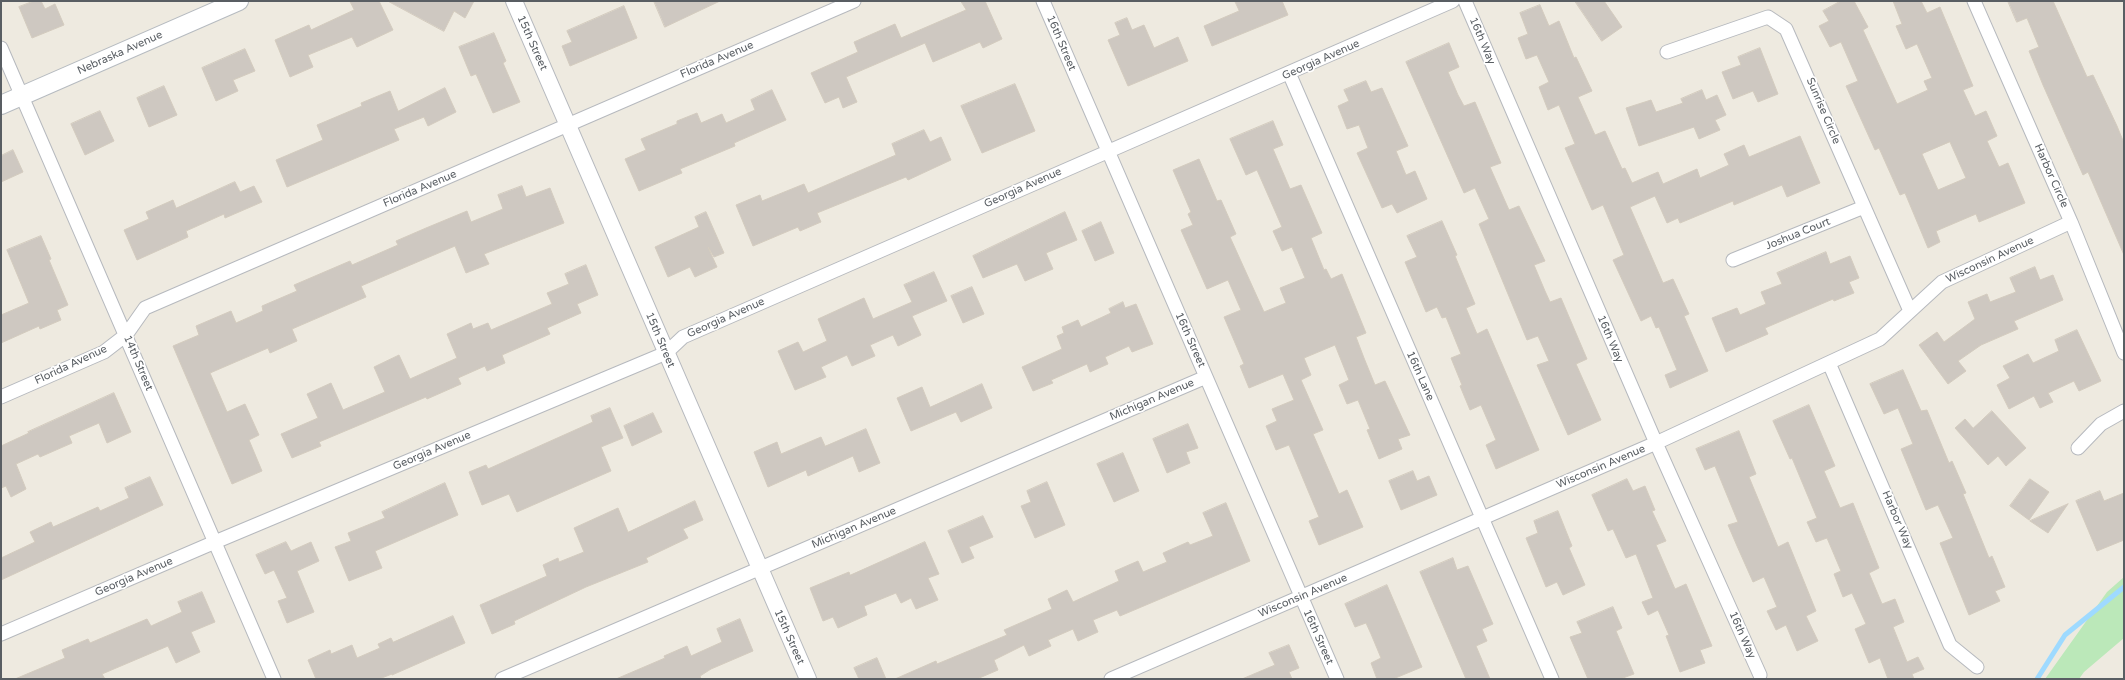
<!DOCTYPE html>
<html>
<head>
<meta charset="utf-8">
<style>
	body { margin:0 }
	#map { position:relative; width:2125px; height:680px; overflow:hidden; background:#eeeae0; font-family:"Varela Round",sans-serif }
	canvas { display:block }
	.frame { position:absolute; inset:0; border:2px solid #595e63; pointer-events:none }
</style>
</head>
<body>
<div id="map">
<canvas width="2125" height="680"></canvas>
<div class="frame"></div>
</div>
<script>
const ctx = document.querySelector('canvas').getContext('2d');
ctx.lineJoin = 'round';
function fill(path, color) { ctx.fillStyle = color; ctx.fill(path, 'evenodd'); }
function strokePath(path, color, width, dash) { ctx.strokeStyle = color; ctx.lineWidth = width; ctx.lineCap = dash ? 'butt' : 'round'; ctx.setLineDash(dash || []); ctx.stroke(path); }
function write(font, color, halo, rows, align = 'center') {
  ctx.font = font + ' "Varela Round",sans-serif'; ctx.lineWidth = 3.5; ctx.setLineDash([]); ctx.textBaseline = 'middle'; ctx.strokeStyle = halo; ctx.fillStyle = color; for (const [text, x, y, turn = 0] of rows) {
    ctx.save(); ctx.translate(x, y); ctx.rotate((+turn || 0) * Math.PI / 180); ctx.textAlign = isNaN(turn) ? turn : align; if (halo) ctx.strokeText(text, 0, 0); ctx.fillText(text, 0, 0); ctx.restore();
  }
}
fill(new Path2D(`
	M2124 577V638L2084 672 2079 679H2045L2107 592Z`), '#bbe8b9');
strokePath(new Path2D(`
	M2037 679 2065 635 2124 587`), '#9edaff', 5);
const building = new Path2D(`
	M34 1H41L45 9 55 4 64 25 32 38 19 7Z
	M350 1H379L393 30 357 47 352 37 308 55 313 67 290 77 275 40 309 25 311 30 354 10Z
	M388 1H474L465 18 454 11 444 31Z
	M654 1H720L665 27Z
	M961 1H985L1002 39 983 48 980 42 933 62 925 43 846 77 857 102 843 108 839 97 825 103 811 73 858 52 854 42 895 24 901 38 966 10Z
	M1235 1H1282L1288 15 1212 46 1204 26 1239 11Z
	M1575 1H1604L1622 27 1602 41Z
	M1841 1H1854L1868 27 1863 30 1897 104 1928 90 1924 81 1932 78 1917 44 1906 49 1896 26 1902 24 1893 1H1921L1927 13 1940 7 1973 86 1963 90 1975 116 1986 111 1997 136 1987 141 1999 167 2008 163 2025 203 1979 222 1976 214 1936 231 1940 242 1928 248 1905 193 1900 195 1879 148 1875 150 1846 86 1858 81 1841 42 1830 47 1819 26 1829 21 1823 11ZM1950 142 1966 178 1938 190 1922 154Z
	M2008 1H2053L2087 77 2093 75 2117 126 2124 143V255L2088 172 2083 175 2043 85 2029 51 2039 47 2027 18 2017 22Z
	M1540 5 1549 26 1559 21 1574 58 1576 57 1592 91 1578 97 1595 135 1605 131 1622 169 1625 168 1632 183 1658 172 1663 184 1697 169 1700 178 1729 165 1724 154 1744 145 1749 157 1800 136 1820 183 1787 197 1782 185 1734 205 1733 201 1680 223 1678 218 1667 223 1655 196 1630 207 1663 283 1673 279 1689 314 1684 316 1708 371 1670 388 1665 375 1677 370 1659 327 1656 328 1651 316 1641 321 1613 260 1624 255 1603 205 1592 210 1565 148 1575 144 1559 105 1548 110 1539 87 1549 82 1537 55 1526 59 1518 38 1528 34 1520 13Z
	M624 6 637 38 570 66 562 46 572 42 567 31Z
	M1127 18 1132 30 1144 25 1154 48 1178 37 1188 61 1128 86 1108 40 1120 35 1115 23Z
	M494 33 506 61 503 63 520 102 493 113 476 74 471 76 459 47Z
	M1449 43 1459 67 1448 72 1458 95 1464 106 1475 102 1501 163 1490 167 1509 210 1519 206 1545 261 1534 265 1545 291 1550 302 1561 298 1587 359 1576 364 1601 420 1568 435 1537 365 1549 361 1538 336 1527 340 1479 224 1489 219 1475 188 1464 193 1406 62Z
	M1760 48 1778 94 1758 102 1753 91 1733 99 1722 72 1741 65 1738 57Z
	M245 49 255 71 233 80 238 91 216 101 202 68Z
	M1366 81 1371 92 1382 88 1408 146 1396 151 1406 175 1415 171 1427 199 1397 213 1392 204 1382 208 1357 153 1368 148 1359 125 1347 129 1338 106 1349 101 1344 90Z
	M1015 84 1035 131 982 153 961 106Z
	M164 86 177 115 149 127 137 98Z
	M445 88 456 112 428 126 424 117 394 129 399 140 287 187 276 160 323 140 317 125 362 106 361 103 390 91 398 111Z
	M772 90 786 120 734 143 735 146 680 169 682 173 639 191 625 159 646 150 641 139 677 124V121L697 113 701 123 722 114 726 123 755 110 751 100Z
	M1702 90 1706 100 1717 95 1726 115 1715 120 1720 130 1699 139 1694 127 1639 146 1626 108 1651 100 1656 112 1683 103 1681 99Z
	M100 111 114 141 85 155 71 124Z
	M1273 121 1283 145 1273 149 1290 189 1301 185 1322 233 1311 238 1324 270 1326 269 1331 279 1342 274 1366 333 1356 337 1364 358 1375 385 1385 381 1410 435 1398 439 1402 449 1379 459 1367 430 1370 429 1358 400 1347 404 1339 385 1349 380 1335 345 1304 358 1311 375 1301 380 1323 430 1313 434 1339 494 1347 490 1363 527 1319 545 1309 521 1319 517 1289 445 1276 450 1266 426 1277 421 1272 409 1294 400 1283 374 1249 388 1240 366 1244 364 1224 317 1241 310 1228 280 1207 289 1181 230 1193 225 1188 214 1191 212 1173 170 1199 159 1217 201 1221 200 1236 234 1230 237 1264 312 1286 303 1280 288 1305 278 1292 247 1282 251 1273 231 1282 227 1257 170 1246 175 1230 139Z
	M924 130 930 142 941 137 951 160 908 180 906 177 817 213 821 222 800 231 798 227 753 246 736 205 760 195 762 201 804 184 808 193 896 155 892 144Z
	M13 150 23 172 1 182V156Z
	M235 182 240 192 254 186 262 202 225 218 224 214 186 231 188 237 137 260 124 230 149 219 146 212 173 200 176 208Z
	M522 186 526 197 550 188 564 223 484 254 489 264 466 273 455 246 361 286 366 297 292 329 297 341 270 353 268 348 210 373 227 412 245 404 259 435 249 440 262 471 232 484 173 346 199 335 196 326 231 311 236 323 263 311 262 306 297 291 294 285 350 261 352 265 398 245 396 241 426 228 467 211 471 222 503 209 498 195Z
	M706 212 724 253 714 257 708 247 717 267 695 277 690 267 668 277 655 247 699 227 695 217Z
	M1065 212 1077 240 1046 253 1053 269 1025 281 1017 264 983 278 973 256Z
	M1442 221 1457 255 1455 256 1475 304 1466 308 1477 334 1487 329 1539 450 1496 469 1486 445 1496 440 1481 405 1470 410 1460 386 1462 385 1451 358 1461 354 1446 317 1442 318 1437 307 1426 312 1405 262 1417 257 1407 236Z
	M1101 222 1114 253 1095 261 1082 231Z
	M41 236 51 259 49 260 68 305 57 310 61 320 40 329 39 326 1 343V315L29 303 7 250Z
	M1826 252 1830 264 1850 256 1859 278 1849 282 1854 293 1834 301 1833 299 1765 328 1768 334 1726 352 1712 318 1737 308 1740 315 1766 304 1761 292 1782 284 1777 273Z
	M586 265 598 295 577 304 581 313 547 328 550 334 502 355 505 363 487 371 485 366 458 378 461 384 427 399 426 397 319 442 321 446 292 458 281 434 318 418 307 394 331 383 343 410 385 392 374 367 399 355 410 379 457 358 447 334 471 323 473 329 488 323 491 330 552 304 547 293 569 284 565 274Z
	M2035 267 2040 280 2053 275 2063 300 2014 321 2018 329 1981 345 1958 361 1966 371 1948 384 1919 345 1937 332 1944 342 1975 319 1968 302 1987 294 1990 302 2016 292 2010 278Z
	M934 272 947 301 912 316 921 335 898 346 893 335 870 345 875 356 852 366 847 355 821 367 826 377 795 390 778 351 798 342 803 352 827 341 818 319 864 298 873 319 912 302 904 285Z
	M972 287 984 314 963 323 951 296Z
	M1123 302 1125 308 1136 304 1153 344 1132 352 1129 346 1105 357 1108 364 1090 372 1087 364 1051 380 1053 383 1033 391 1022 367 1062 349 1057 336 1064 333 1062 327 1078 320 1081 327 1111 313 1109 309Z
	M2077 330 2101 381 2079 391 2074 381 2048 393 2053 402 2040 408 2034 396 2009 409 1997 385 2010 378 2003 366 2028 354 2033 363 2059 351 2055 340Z
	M1903 370 1921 411 1927 410 1949 463 1952 461 1966 493 1963 494 1989 558 1992 556 2005 587 1995 591 2000 601 1969 615 1940 543 1953 538 1938 505 1926 510 1901 449 1913 444 1898 408 1884 414 1870 384Z
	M982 384 992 408 961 422 956 412 911 431 897 398 922 387 930 407Z
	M114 393 131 432 107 443 99 423 69 436 72 443 40 457 38 454 16 464 26 489 11 497 6 486 1 488V446L29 433 28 432Z
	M1809 405 1835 466 1824 471 1840 508 1853 503 1879 568 1869 573 1882 604 1895 599 1904 622 1893 627 1907 662 1918 657 1924 669 1912 674 1914 679H1888L1880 658 1869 663 1855 629 1866 624 1852 593 1843 597 1834 574 1841 571 1827 538 1816 542 1807 522 1817 518 1792 458 1790 459 1773 421Z
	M610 408 623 438 601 447 611 471 517 512 509 494 482 505 469 472 486 465 488 469 593 422 591 416Z
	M1992 411 2026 448 2006 466 1998 456 1988 465 1955 428 1965 419 1973 428Z
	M653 413 662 432 632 446 624 426Z
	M1188 424 1198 448 1186 452 1190 463 1167 473 1153 439Z
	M866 429 880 463 859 472 853 456 808 476 806 470 768 487 754 452 777 442 781 454 821 437 825 446Z
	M1739 431 1756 474 1749 477 1778 547 1788 542 1816 611 1806 616 1818 641 1797 651 1786 625 1776 630 1767 611 1777 607 1764 577 1753 582 1737 546 1728 525 1738 522 1715 466 1705 470 1696 449Z
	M1123 453 1139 491 1114 502 1097 464Z
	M1413 471 1417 481 1429 476 1437 495 1401 510 1389 481Z
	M150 477 163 505 1 580V558L35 542 30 532 51 522 53 527 98 507 100 511 129 498 125 488Z
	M1627 479 1633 491 1645 486 1655 510 1652 511 1666 541 1656 545 1675 589 1686 584 1712 646 1700 650 1705 663 1680 672 1666 636 1669 635 1658 610 1648 615 1642 602 1653 598 1636 554 1626 558 1613 529 1608 531 1592 495Z
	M2030 479 2049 492 2029 520 2010 506Z
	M1047 482 1065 525 1035 538 1021 506 1031 502 1027 491Z
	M445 483 458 515 375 551 382 568 349 581 335 547 351 541 348 533 385 518 382 512Z
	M2100 491 2104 501 2124 493V540L2097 551 2076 501Z
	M695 501 703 520 683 529 688 538 646 558 648 562 586 587 514 621 515 624 492 634 480 605 547 576 543 565 558 558 559 562 584 552 574 528 618 508 628 532Z
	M1226 503 1250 561 1120 616 1117 610 1093 620 1098 632 1078 641 1073 629 1048 640 1051 646 1029 656 1024 645 994 660 998 670 977 679H895L936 661 937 664 1007 635 1004 630 1052 609 1048 599 1067 590 1073 602 1119 581 1115 571 1138 561 1143 572 1167 562 1163 553 1188 542 1190 545 1213 536 1203 513Z
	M2068 504 2048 533 2030 521Z
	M1558 511 1572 546 1569 548 1585 585 1563 595 1557 582 1546 587 1526 538 1538 533 1534 521Z
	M983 516 993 537 969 547 974 558 962 563 948 531Z
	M286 542 291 551 311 542 319 561 297 571 314 612 287 623 278 601 287 598 274 570 265 574 256 555Z
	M925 542 939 574 928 578 938 600 916 609 911 598 901 603 896 593 864 606 867 615 838 628 833 617 823 621 810 588 849 572 850 575Z
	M1453 558 1457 570 1468 566 1493 624 1482 629 1487 641 1476 646 1490 679H1466L1420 572Z
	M1387 585 1422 667 1393 679H1377L1371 663 1381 658 1371 634 1366 623 1355 627 1345 604Z
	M202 592 215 622 191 632 200 652 176 663 168 646 102 674 105 679H15L65 658 62 650 88 639 90 643 147 619 151 626 182 612 178 602Z
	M1613 607 1622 628 1616 631 1634 674 1620 679H1588L1570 637 1582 633 1577 622Z
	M453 616 465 643 392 675V674L379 679H316L308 660 330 650 331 654 352 645 357 658 380 648 378 644 391 638 393 642Z
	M740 619 753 651 711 669 700 676 701 679H616L665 658 664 656 687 646 691 656 722 642 717 629Z
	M1289 645 1299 668 1289 672 1292 679H1242L1275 665 1269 653Z
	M877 658 886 679H859L854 668Z`);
fill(building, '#cec8c1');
strokePath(building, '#d3cbbe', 1);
const minor = new Path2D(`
	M1043 1 1337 679
	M1465 1 1656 443 1760 675
	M1974 1 2071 222 2124 353
	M1 48 274 679
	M1667 52 1768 17 1786 29 1910 311
	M1289 73C1376 276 1466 477 1552 679
	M1733 260 1864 207
	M1829 363 1950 645 1977 667
	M1 397 104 352 126 335 145 308 854 1
	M2078 448 2101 424 2124 411
	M1 634 215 542 666 353 683 337 1453 1
	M502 679 1206 377
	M1111 679 1656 443 1880 339 1942 282 2071 222`);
const tertiary = new Path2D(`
	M514 1 808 679`);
const secondary = new Path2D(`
	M1 105 239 1`);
strokePath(minor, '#b6b9be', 15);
strokePath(tertiary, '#b6b9be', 18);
strokePath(secondary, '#b6bbc0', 20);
strokePath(minor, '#fff', 13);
strokePath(tertiary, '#fff', 16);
strokePath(secondary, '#fff', 18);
write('11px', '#595e63', '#fff', [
	["16th Way",1482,41,67],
	["15th Street",532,43,66],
	["16th Street",1061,43,67],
	["Nebraska Avenue",120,53,-24],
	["Florida Avenue",717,60,-23],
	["Georgia Avenue",1321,60,-24],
	["Sunrise Circle",1823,111,67],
	["Harbor Circle",2051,176,66],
	["Georgia Avenue",1023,188,-24],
	["Florida Avenue",420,189,-23],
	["Joshua Court",1798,234,-22],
	["Wisconsin Avenue",1990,260,-25],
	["Georgia Avenue",726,318,-24],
	["16th Way",1610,339,67],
	["15th Street",660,340,67],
	["16th Street",1190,340,66],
	["14th Street",138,363,67],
	["Florida Avenue",71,365,-25],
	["16th Lane",1420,376,66],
	["Michigan Avenue",1152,400,-23],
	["Georgia Avenue",432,451,-23],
	["Wisconsin Avenue",1601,467,-23],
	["Harbor Way",1897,520,67],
	["Michigan Avenue",854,528,-23],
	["Georgia Avenue",134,577,-23],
	["Wisconsin Avenue",1303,596,-23],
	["16th Way",1742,635,66],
	["15th Street",789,637,66],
	["16th Street",1318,637,66]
]);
</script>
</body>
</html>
